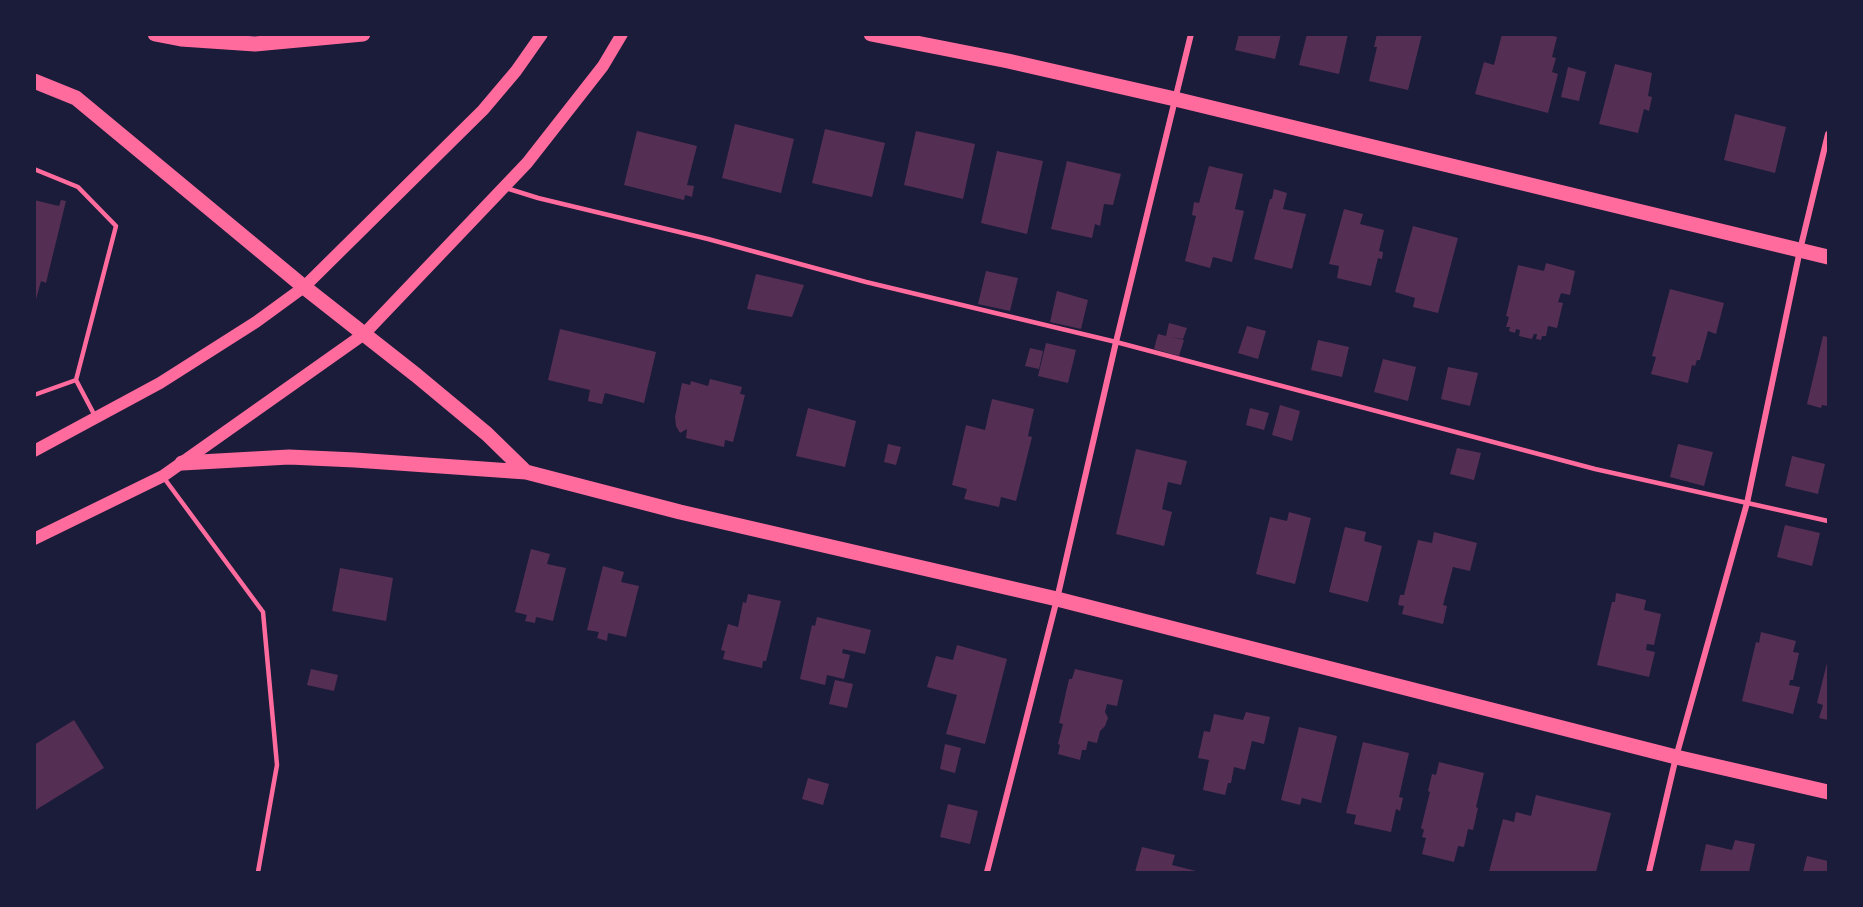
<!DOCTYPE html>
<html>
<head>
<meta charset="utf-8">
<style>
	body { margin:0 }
	#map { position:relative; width:1863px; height:907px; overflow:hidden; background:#1b1b3a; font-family:"Noto Serif",serif }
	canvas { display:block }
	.frame { position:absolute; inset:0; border:36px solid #1b1b3a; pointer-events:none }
</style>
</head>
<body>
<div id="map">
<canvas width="1863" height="907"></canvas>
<div class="frame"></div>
</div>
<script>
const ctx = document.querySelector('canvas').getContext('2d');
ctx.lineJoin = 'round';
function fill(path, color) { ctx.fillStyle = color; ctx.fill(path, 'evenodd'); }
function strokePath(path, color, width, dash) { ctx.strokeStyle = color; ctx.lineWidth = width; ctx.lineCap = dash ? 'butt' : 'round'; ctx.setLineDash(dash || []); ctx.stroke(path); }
fill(new Path2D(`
	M1239 34H1281L1275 59 1235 50Z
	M1307 34H1348L1339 74 1299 65Z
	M1377 34H1422L1408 90 1369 81 1377 47H1374Z
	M1502 34H1546L1557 37 1552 57 1556 58 1552 72 1558 74 1548 113 1475 94 1484 62 1494 65Z
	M1615 64 1652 73 1648 96 1652 97 1649 111 1644 109 1638 133 1599 124Z
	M1568 67 1586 72 1579 101 1561 97Z
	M1735 114 1786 127 1775 173 1724 160Z
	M735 124 794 139 781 193 722 178Z
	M825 129 885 143 872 197 812 183Z
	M637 131 697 146 687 185 694 186 692 197 685 195 684 200 624 185Z
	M916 131 975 144 963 199 904 185Z
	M997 151 1043 161 1027 234 981 223Z
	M1067 161 1121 174 1113 205 1104 204 1100 226 1095 224 1092 238 1051 229Z
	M1209 166 1243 174 1235 209 1244 211 1232 262 1213 257 1210 268 1185 261 1196 216 1192 215 1194 202 1199 203Z
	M1274 189 1287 193 1283 209 1306 214 1292 269 1254 259 1270 199H1272Z
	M34 200 59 206 61 200 66 201 46 283 41 281 35 303Z
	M1344 209 1363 214 1360 224 1384 230 1379 251 1383 252 1382 259 1378 258 1371 286 1337 278 1339 266 1329 264Z
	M1413 226 1458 238 1438 313 1413 307 1415 298 1395 292Z
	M1546 263 1575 271 1570 295 1561 293 1558 302 1563 303 1557 328 1548 326 1546 336H1542L1541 340 1536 339 1537 334H1534L1532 339 1519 336 1520 330 1516 329 1515 333 1509 331 1510 327H1506L1509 317 1506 316 1518 265 1544 271Z
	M986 271 1018 278 1010 311 978 304Z
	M756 274 804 285 792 317 747 309Z
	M1670 289 1724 303 1716 334 1708 331 1700 360H1697L1695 366 1692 365 1688 383 1651 374 1656 357 1652 356Z
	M1057 291 1088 300 1081 329 1050 322Z
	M1169 323 1187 328 1183 339 1172 337 1184 340 1179 356 1154 349 1158 334 1166 336Z
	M1247 326 1266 331 1258 359 1238 353Z
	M560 329 656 352 644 403 605 393 602 404 588 401 590 390 548 380Z
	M1823 336 1828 337V406L1822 405 1821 408 1807 404Z
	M1318 340 1349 347 1342 377 1311 370Z
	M1046 343 1076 350 1068 383 1038 376Z
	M1030 348 1043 351 1039 369 1025 366Z
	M1383 359 1416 367 1408 401 1374 392Z
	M1448 367 1478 373 1470 406 1441 399Z
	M710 379 742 387 740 394 745 395 733 442 725 440 724 447 686 438 687 429 680 433 676 426 675 417 682 383 690 385 691 381 708 386Z
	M992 399 1034 409 1028 436 1032 437 1016 501 1001 497 999 507 964 499 967 489 952 485 966 425 985 430Z
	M1280 405 1300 411 1292 441 1272 435Z
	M808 408 856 421 845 467 796 456Z
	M1250 408 1269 413 1264 430 1246 425Z
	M888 444 901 447 896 465 884 462Z
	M1678 444 1713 452 1704 486 1670 477Z
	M1457 448 1481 453 1474 480 1450 474Z
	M1136 449 1187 461 1181 485 1168 482 1162 509 1172 512 1164 546 1116 534Z
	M1792 456 1825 464 1818 494 1785 486Z
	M1289 512 1311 518 1295 584 1256 574 1270 517 1287 521Z
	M1785 525 1820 533 1812 566 1777 557Z
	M1345 527 1366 532 1364 541 1382 546 1368 602 1329 592Z
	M1434 532 1477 543 1470 571 1453 567 1443 605 1447 606 1443 624 1402 614 1404 606 1398 605 1400 595H1404L1418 540 1432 543Z
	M531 549 550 554 547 564 566 568 553 621 536 617 535 623 525 621 527 615 515 612Z
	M603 566 624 572 621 582 639 586 626 637 608 633 607 641 597 638 599 632 587 630Z
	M340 568 393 578 386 621 332 611Z
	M1616 593 1646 600 1644 610 1661 614 1654 645 1647 644 1646 650 1655 652 1649 677 1597 665 1612 602H1615Z
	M748 594 781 601 766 661H763L762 668 723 659 725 651 721 650 728 624 738 627 743 602 746 603Z
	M817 617 871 630 865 654 843 649 842 653 850 655 844 679 827 675 825 685 800 679 812 625 815 626Z
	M1761 632 1796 641 1793 652 1799 653 1793 680H1790L1789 685 1800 687 1793 714 1742 701 1756 642 1759 643Z
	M957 645 1007 659 985 744 946 734 957 695 927 687 936 656 953 660Z
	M1828 659V720L1819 718 1823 705 1817 703Z
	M311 669 338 675 334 691 307 685Z
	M1075 669 1123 680 1117 706 1107 704 1105 712 1108 718 1105 726 1100 731 1097 743 1088 741 1086 750H1082L1080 760 1058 754 1060 745 1058 744 1063 724 1059 723 1069 679H1072Z
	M835 680 853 684 847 708 829 704Z
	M1246 712 1270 717 1264 744 1252 741 1245 770 1234 767 1231 783H1228L1225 795 1203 790 1209 760 1198 758 1204 731 1210 732 1214 714 1243 720Z
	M74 720 104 768 34 811V745Z
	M1299 727 1337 736 1321 803 1302 798 1300 805 1281 800Z
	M1363 742 1409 753 1399 797 1403 798 1400 811 1396 809 1391 832 1354 824 1356 815 1346 813Z
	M945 744 961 748 955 773 940 769Z
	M1439 762 1484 773 1476 807 1478 808 1473 830 1468 829 1464 847 1458 846 1454 862 1422 854 1426 838 1422 837 1424 830 1421 828 1430 792 1428 791 1432 774 1436 775Z
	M808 778 829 784 823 805 802 799Z
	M1536 795 1611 813 1596 872H1489L1503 819 1514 822 1516 812 1531 816Z
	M948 804 978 811 970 844 940 837Z
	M1735 840 1755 844 1749 872H1700L1706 844 1732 850Z
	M1142 847 1175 855 1172 865 1200 872H1135Z
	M1807 856 1828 861V872H1803Z`), '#542f53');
strokePath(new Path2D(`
	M34 169 78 187 116 226 76 380 95 416
	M506 188 538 198 708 239 866 282 1116 342 1595 469 1828 521
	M34 395 76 380
	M164 478 263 612 277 765 258 872`), '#ff6b9d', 4.5);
strokePath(new Path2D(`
	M987 872 1057 599 1116 342 1191 34
	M1649 872 1676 757 1747 503 1800 250 1828 134`), '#ff6b9d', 6);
strokePath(new Path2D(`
	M34 451 160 383 256 322 304 287 483 110 516 71 542 34
	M34 539 163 476 364 334 527 163 603 66 622 34`), '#ff6b9d', 12);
strokePath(new Path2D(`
	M155 34 181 39 255 44 363 34
	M871 34 1008 61 1175 99 1828 257
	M34 81 76 98 304 287 416 375 487 434 526 472 680 512 1057 599 1676 757 1828 792
	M182 463 289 457 355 460 526 472`), '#ff6b9d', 15);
</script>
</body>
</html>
